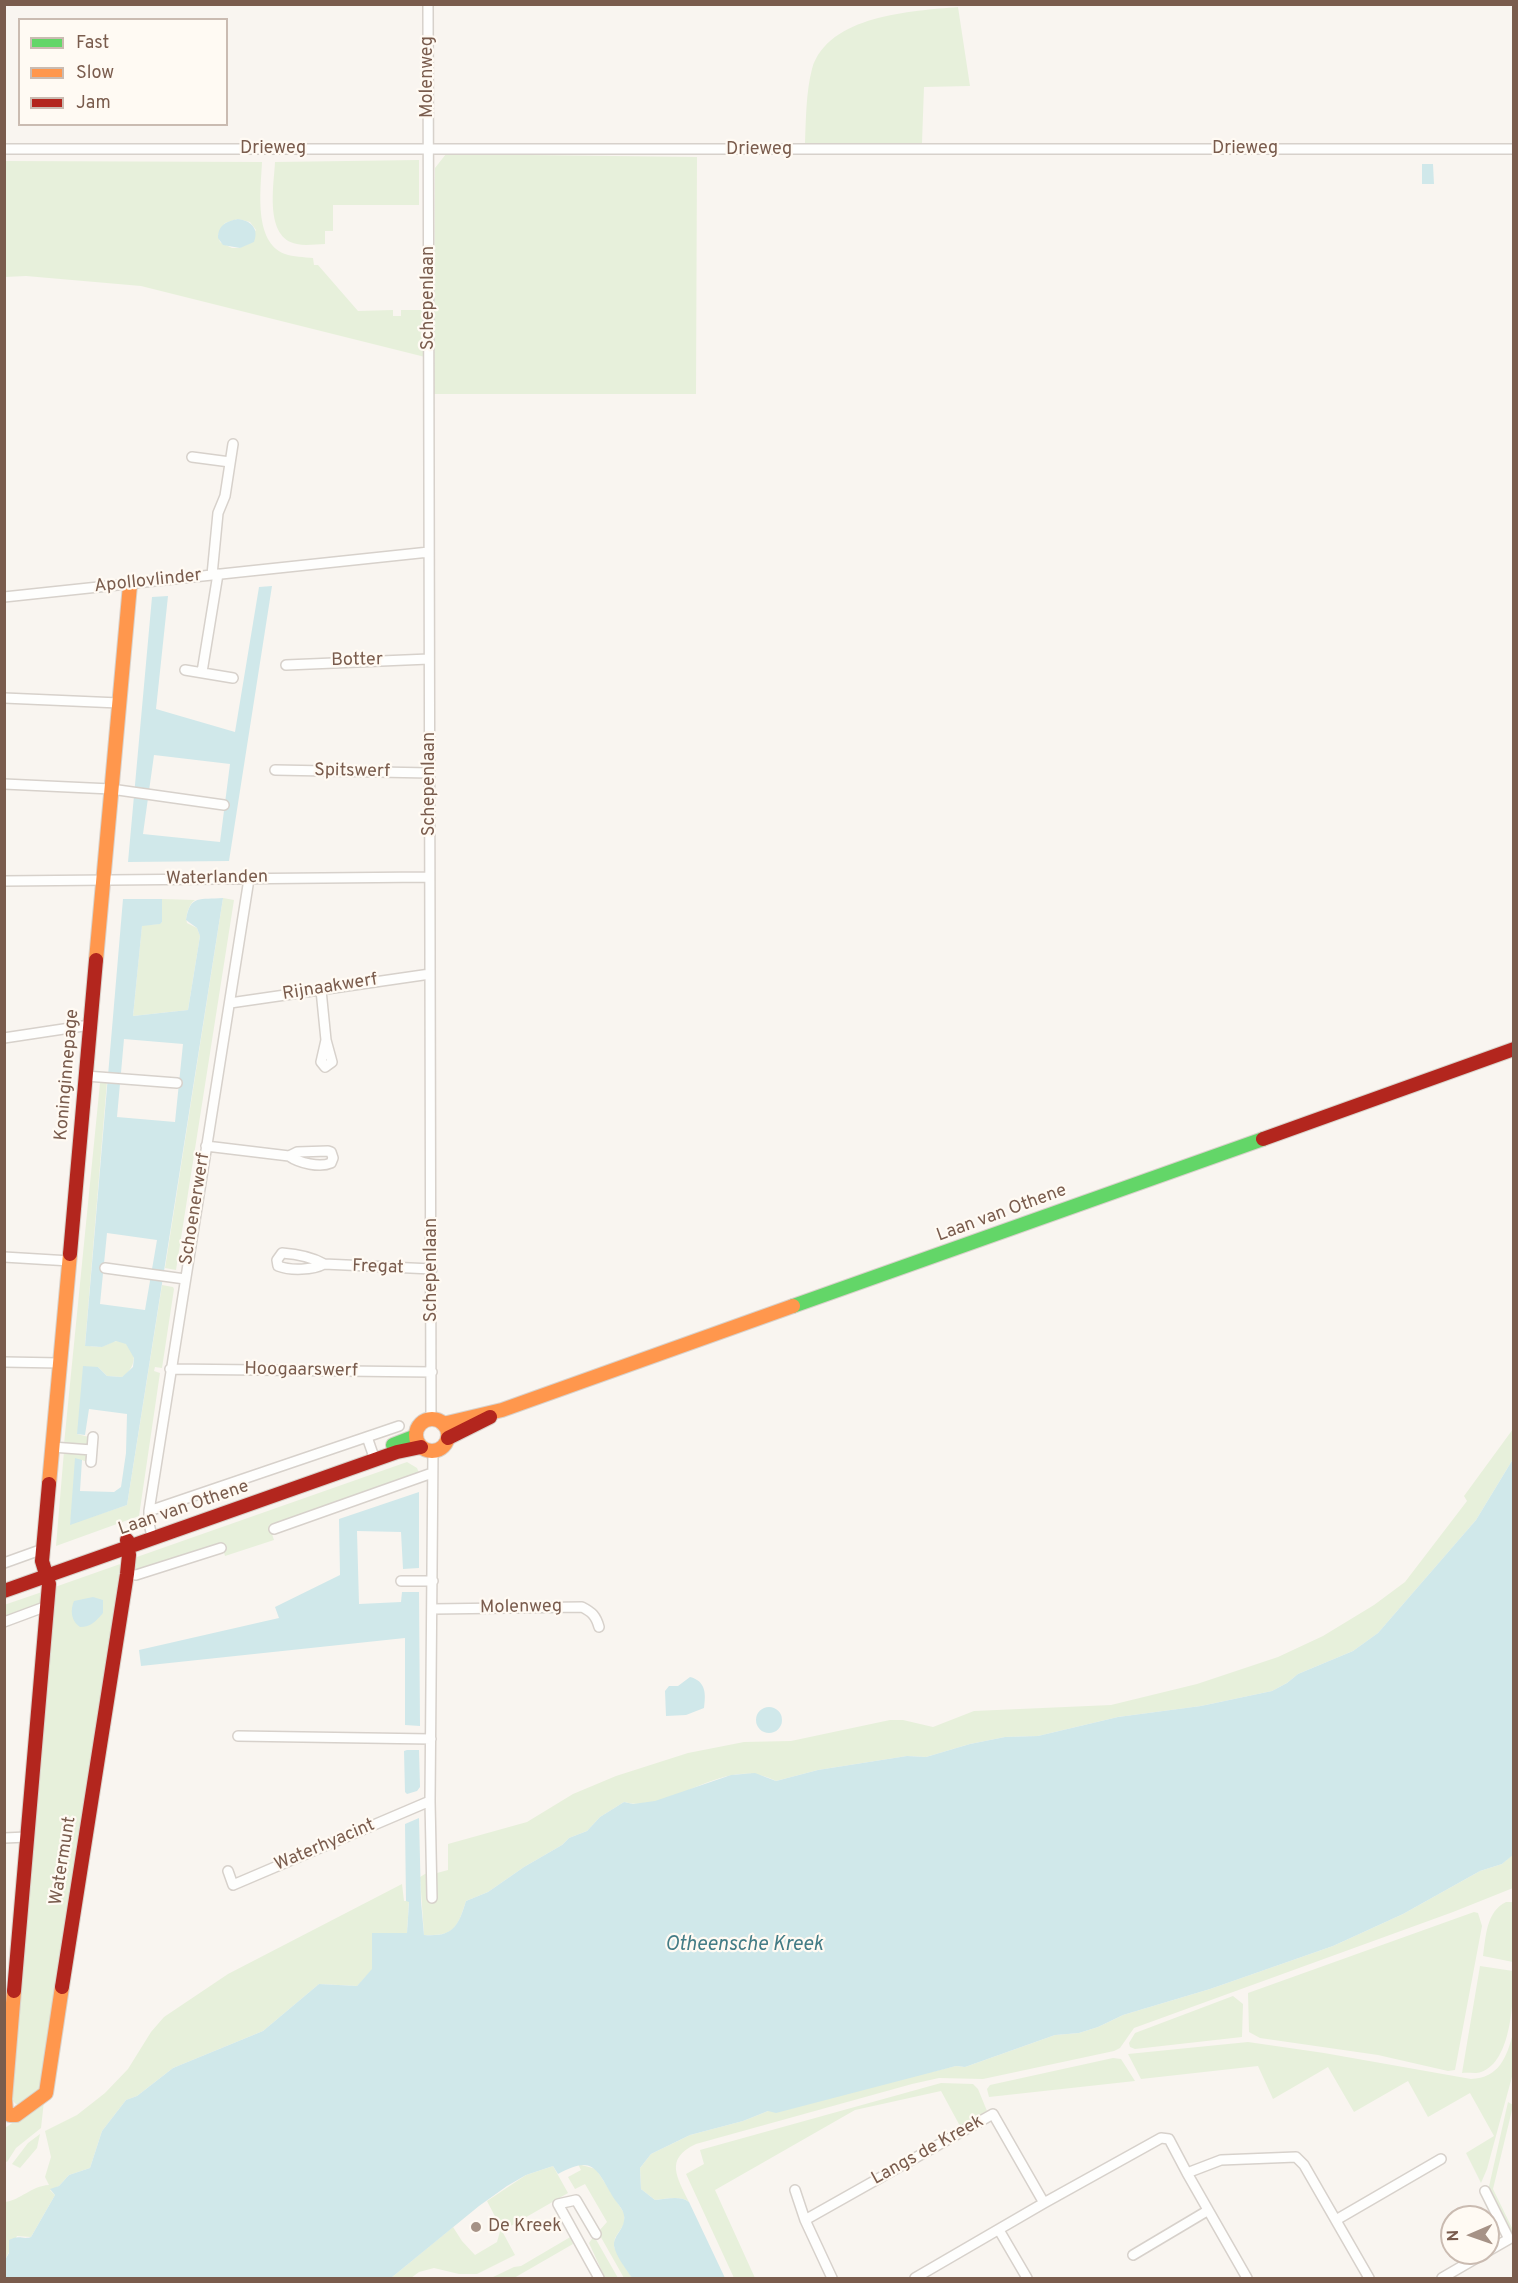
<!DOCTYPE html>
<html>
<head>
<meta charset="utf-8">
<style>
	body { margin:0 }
	#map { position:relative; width:1518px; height:2283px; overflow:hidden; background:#f9f5f0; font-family:Overpass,sans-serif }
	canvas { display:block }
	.frame { position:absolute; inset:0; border:6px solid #7a5c4d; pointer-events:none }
	.legend { position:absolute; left:18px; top:18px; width:210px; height:108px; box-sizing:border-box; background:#fffaf3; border:2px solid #cabbb1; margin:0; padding:8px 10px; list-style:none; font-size:18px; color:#7a5c4d }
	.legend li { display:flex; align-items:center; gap:12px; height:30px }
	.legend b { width:30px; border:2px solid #cabbb1 }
	.north { position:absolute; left:1440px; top:2205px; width:60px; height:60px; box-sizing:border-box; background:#fffaf3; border:2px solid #cabbb1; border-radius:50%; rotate:268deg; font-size:16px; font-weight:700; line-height:24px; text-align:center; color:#7a5c4d }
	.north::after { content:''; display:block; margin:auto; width:21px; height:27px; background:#a69286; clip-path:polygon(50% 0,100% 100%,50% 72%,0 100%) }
</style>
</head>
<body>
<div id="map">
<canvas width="1518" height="2283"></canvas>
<div class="frame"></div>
<ul class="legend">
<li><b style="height:8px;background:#63d668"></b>Fast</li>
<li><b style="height:8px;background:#ff974d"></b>Slow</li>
<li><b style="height:8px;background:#b3261e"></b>Jam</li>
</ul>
<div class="north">N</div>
</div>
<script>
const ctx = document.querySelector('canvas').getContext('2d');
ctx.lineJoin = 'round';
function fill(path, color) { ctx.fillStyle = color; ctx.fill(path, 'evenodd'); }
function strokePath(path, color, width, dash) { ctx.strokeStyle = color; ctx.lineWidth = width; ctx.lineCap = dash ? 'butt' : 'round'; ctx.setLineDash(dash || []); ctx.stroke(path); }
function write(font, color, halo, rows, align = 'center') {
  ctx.font = font + ' Overpass,sans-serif'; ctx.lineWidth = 4.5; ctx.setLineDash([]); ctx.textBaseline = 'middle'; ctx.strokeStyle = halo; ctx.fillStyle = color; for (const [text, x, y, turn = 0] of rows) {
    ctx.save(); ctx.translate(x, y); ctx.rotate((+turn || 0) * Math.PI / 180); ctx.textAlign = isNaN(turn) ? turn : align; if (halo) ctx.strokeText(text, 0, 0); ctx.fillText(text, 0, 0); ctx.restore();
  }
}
fill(new Path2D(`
	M958 7 970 86 924 87 922 143H805C806 119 806 92 812 69 828 15 912 11 958 7Z
	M446 154 697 157 696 394H434L435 168Z
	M419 160V205H333V231H325V244C316 244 306 246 297 244 264 238 274 185 275 162Z
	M5 161 262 162C261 188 253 242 285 254 293 257 304 257 313 258L314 265H318L358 311 393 310V316H401V310H422L425 316V357L141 286 26 276 5 277ZM238 219 250 222 256 230 240 248H232L220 242 218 235 225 223Z
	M223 898 234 900 176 1270 165 1268Z
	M162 899 195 900C189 904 185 916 187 923L197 928 200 936 188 1010 133 1016 142 925 159 924 162 922Z
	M102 1081H107L85 1345C89 1346 95 1347 100 1347 108 1346 113 1338 123 1342 140 1349 135 1370 122 1377L107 1376 98 1367 77 1434 89 1437 87 1444H64L100 1083H102Z
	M162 1285 173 1287 174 1289 162 1368 155 1367 154 1371 160 1373 139 1516 56 1546 64 1451 87 1454V1462L82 1460 70 1524 127 1505Z
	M1513 1429V1459L1476 1520 1378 1633 1353 1651 1298 1674 1287 1683 1272 1691 1201 1706 1118 1717 1038 1736 1005 1737 970 1744 926 1757 907 1756 818 1770 776 1781C723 1753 673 1815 624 1802L600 1817 587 1831 569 1838 562 1845 524 1867 488 1892 466 1901C457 1929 454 1936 424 1935L420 1877 430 1871 431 1901H436L437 1873 448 1870V1844L527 1822 573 1794 616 1776 688 1753 744 1742 791 1741 890 1720H903L933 1727 974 1711 1111 1705 1197 1684 1278 1657 1323 1636 1374 1605 1405 1582 1467 1501 1464 1496Z
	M407 1462 417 1468 419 1473 269 1525 274 1540 225 1556 221 1543 142 1571 137 1570 133 1565 134 1558Z
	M123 1563 40 2093 22 2106 16 2104 9 2097 55 1587Z
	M42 1592 43 1605 5 1620 4 1605Z
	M1513 1854V1888L1453 1912 1134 2028 1120 2048 1114 2051 983 2079 939 2078 912 2084 696 2144C664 2159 677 2177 689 2202 680 2195 666 2199 655 2200L641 2189 640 2168 651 2154 690 2135 743 2121 768 2111 956 2066 965 2067 1055 2035 1079 2033 1098 2027 1123 2015 1210 1989 1333 1946 1403 1914 1480 1871 1502 1864Z
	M402 1884 404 1901H409L407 1933 357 1986 319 1984 263 2031 173 2068 137 2096 126 2100 102 2131 90 2168 69 2175 59 2186 50 2190 55 2195 31 2237 17 2236 5 2260V2202C21 2200 31 2186 49 2185L45 2177 51 2157 45 2131 77 2115 105 2093 128 2069 151 2032 164 2017 228 1974Z
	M1506 1902H1513V1962L1483 1956C1486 1936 1486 1912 1506 1902Z
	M1474 1912 1478 1913 1482 1926 1455 2070 1448 2071 1378 2055 1260 2038 1249 2032 1248 1993Z
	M1480 1966 1513 1971C1514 1997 1512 2062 1481 2072 1476 2074 1468 2072 1462 2073Z
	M1233 1996 1243 2004 1242 2037 1135 2049 1130 2047 1129 2043 1135 2033Z
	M1513 2033V2073L1487 2169 1481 2183 1466 2153 1494 2136 1470 2093 1428 2117 1408 2081 1354 2112 1328 2067 1273 2099 1258 2066 1141 2079 1128 2054 1248 2042 1324 2053 1471 2079C1499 2078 1507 2057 1513 2033Z
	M1113 2058 1121 2059 1135 2081 989 2097 987 2089 990 2085Z
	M941 2083 973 2084 978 2089 987 2111 960 2126 941 2091 855 2110 715 2190 755 2278H734L686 2174 704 2164 700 2150Z
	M44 2101 41 2128 16 2148 7 2162 5 2161V2128Z
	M1508 2102 1513 2105V2110H1512L1493 2189 1513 2230V2239L1488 2191Z
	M40 2134 37 2148 20 2168 12 2164 28 2143Z
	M578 2164 596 2169 624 2213V2224L615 2238 614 2247 632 2278H624L598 2232 607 2222 585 2184 575 2189 568 2177 581 2170Z
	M553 2166 568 2193 502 2231 515 2255 477 2274H459L434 2268 419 2272 411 2278H391L453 2227 462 2241 475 2255 497 2242 501 2228 487 2201 526 2175Z
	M572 2236 573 2244 514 2278H491L514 2267 521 2266Z
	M594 2236 618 2278H605L589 2243Z`), '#e7f0db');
fill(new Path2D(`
	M1422 164H1433L1434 184H1422Z
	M238 219C252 221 259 229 254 242L240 248 223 245 218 238C218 225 227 221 238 219Z
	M272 586 229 861 128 862 152 597 168 596 156 709 235 732 259 587ZM154 755 230 764 220 842 143 834Z
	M223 898 127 1505 70 1525 75 1458 82 1460 80 1491 114 1492 121 1487 126 1453 127 1414 89 1409 85 1435 77 1434 83 1366 98 1367 107 1376 122 1377 133 1367 134 1358 126 1344 116 1341 102 1347 85 1346 123 899H162V922L160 924 142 926 133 1016 188 1010 200 936 197 928 186 920C190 894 200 900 223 898ZM124 1039 183 1044 175 1122 117 1117ZM107 1233 157 1240 145 1310 100 1304Z
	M1513 1459 1514 1854 1502 1864 1480 1871 1403 1914 1333 1946 1210 1989 1123 2015 1098 2027 1079 2033 1055 2035 965 2067 956 2066 776 2113 768 2111 743 2121 690 2135 651 2154 640 2168 641 2189 655 2200C666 2199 680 2195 689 2202L725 2278H632C626 2269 616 2256 614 2246 613 2236 623 2230 624 2221 626 2211 618 2205 613 2197 596 2168 593 2155 558 2174L553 2166 526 2175 507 2186 479 2206 391 2278H5V2260L9 2253V2240C20 2234 22 2240 31 2237L55 2195 50 2189 59 2186 69 2175 90 2168 102 2131 126 2100 137 2096 173 2068 263 2031 319 1984 357 1986 372 1969V1933H407L409 1902 406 1901 405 1824 419 1818 421 1901 424 1935C453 1937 458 1927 466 1901L488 1892 524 1867 562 1845 569 1838 587 1831 600 1817 624 1802 633 1804 655 1801 731 1775 755 1773 776 1781 818 1770 907 1756 926 1757 970 1744 1005 1737 1038 1736 1118 1717 1201 1706 1272 1691 1287 1683 1298 1674 1353 1651 1378 1633 1476 1520Z
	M419 1492V1568L403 1569 401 1532 357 1531 359 1604 401 1602 402 1592H419L420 1726 405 1725V1638L141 1666 139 1650 279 1618 275 1607 340 1575 339 1519Z
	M93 1597 103 1600V1613C96 1621 91 1627 80 1627 71 1621 70 1610 74 1601Z
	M690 1677C706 1681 706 1694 704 1708L686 1715 666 1716 665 1691 669 1686H678Z
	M756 1720a13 13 0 1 1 26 0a13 13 0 1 1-26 0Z
	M407 1750H419L420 1787 417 1791 407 1794 405 1792 404 1751Z`), '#d0e8ea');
const street = new Path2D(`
	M428 4 431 1419
	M4 149H1514
	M192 457 230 462
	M212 575 218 513 225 496 233 444
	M4 597 429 552
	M286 665 429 659
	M185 670 233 678
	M202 672 218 574
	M4 698 119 703
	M275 770 430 773
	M4 784 111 789 224 805
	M4 881 429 877
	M321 990 326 1040 321 1062 325 1067 332 1062 326 1040
	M230 1003 430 974
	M4 1038 90 1025
	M86 1076 177 1083
	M206 1146 289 1156C299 1163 320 1168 331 1163L333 1158 331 1152 328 1151 297 1152 289 1156
	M4 1257 70 1261
	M324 1264C312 1257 296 1254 282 1253L277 1260 278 1266C291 1271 313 1270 324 1264L432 1269
	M105 1268 185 1279
	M4 1362 60 1363
	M170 1369 432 1372
	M367 1437 375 1460
	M52 1447 92 1450
	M91 1462 93 1437
	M149 1511 399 1426
	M274 1529 432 1473
	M153 1540 149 1524V1511L249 879
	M4 1563 43 1549
	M127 1574 136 1575 221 1548
	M401 1581H433
	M433 1609 582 1607C592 1612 596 1616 599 1627
	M4 1622 47 1606
	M238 1736 431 1739
	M4 1838 27 1837
	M228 1871 233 1885 430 1801
	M432 1898 430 1801 433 1451
	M1187 2173 1247 2278
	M795 2190 805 2220 832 2278
	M1485 2191 1509 2239 1488 2251
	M805 2220 993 2114 1044 2203
	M1336 2220 1441 2159
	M999 2230 1027 2278
	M596 2234 576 2200 558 2204 599 2278
	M1133 2255 1207 2211
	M915 2278 1044 2203 1161 2138 1169 2139 1187 2173 1221 2160 1296 2157 1304 2165 1369 2278
	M1442 2278 1485 2253`);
const fast = new Path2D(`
	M793 1306 1263 1139
	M393 1445 416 1436`);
const slow = new Path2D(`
	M96 960 130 585
	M416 1435a16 16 0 1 1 32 0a16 16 0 1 1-32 0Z
	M443 1424 502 1410 793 1306
	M49 1484 70 1254
	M14 1991 5 2099 6 2111 10 2115H16L46 2093 62 1987`);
const jam = new Path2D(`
	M1263 1139 1514 1049
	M70 1254 96 960
	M448 1438 490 1417
	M4 1591 397 1452 421 1447
	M62 1987 127 1574 129 1555 127 1540
	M14 1991 49 1584 42 1561 49 1484`);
strokePath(street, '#d7d1cb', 12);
strokePath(fast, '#d9d2cb', 16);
strokePath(slow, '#d9d2cb', 16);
strokePath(jam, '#d9d2cb', 16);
strokePath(street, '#fefefd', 9);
strokePath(fast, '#63d668', 14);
strokePath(slow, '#ff974d', 14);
strokePath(jam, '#b3261e', 14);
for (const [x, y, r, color] of [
	[476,2227,6,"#a69286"]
]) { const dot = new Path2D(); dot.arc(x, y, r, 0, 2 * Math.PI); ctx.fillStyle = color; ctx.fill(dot); strokePath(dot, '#fffaf3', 2); }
write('18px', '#7a5c4d', '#fffaf3', [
	["Molenweg",428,77,-90],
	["Drieweg",273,149],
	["Drieweg",1245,149],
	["Drieweg",759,150],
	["Schepenlaan",429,298,-90],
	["Apollovlinder",148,582,-6],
	["Botter",357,661,-1],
	["Spitswerf",352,772,1],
	["Schepenlaan",430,784,-90],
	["Waterlanden",217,879,-1],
	["Rijnaakwerf",330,988,-9],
	["Koninginnepage",68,1075,-85],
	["Schoenerwerf",196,1209,-81],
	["Laan van Othene",1002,1214,-20],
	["Fregat",378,1268,2],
	["Schepenlaan",432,1270,-90],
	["Hoogaarswerf",301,1371,1],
	["Laan van Othene",184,1509,-19],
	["Molenweg",521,1608,-1],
	["Waterhyacint",325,1846,-23],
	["Watermunt",64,1861,-81],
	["Langs de Kreek",928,2151,-29]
]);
write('18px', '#7a5c4d', '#fffaf3', [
	["De Kreek",488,2227]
], 'left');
write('italic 20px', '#437c86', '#fffaf3', [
	["Otheensche Kreek",744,1946]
]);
</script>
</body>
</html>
